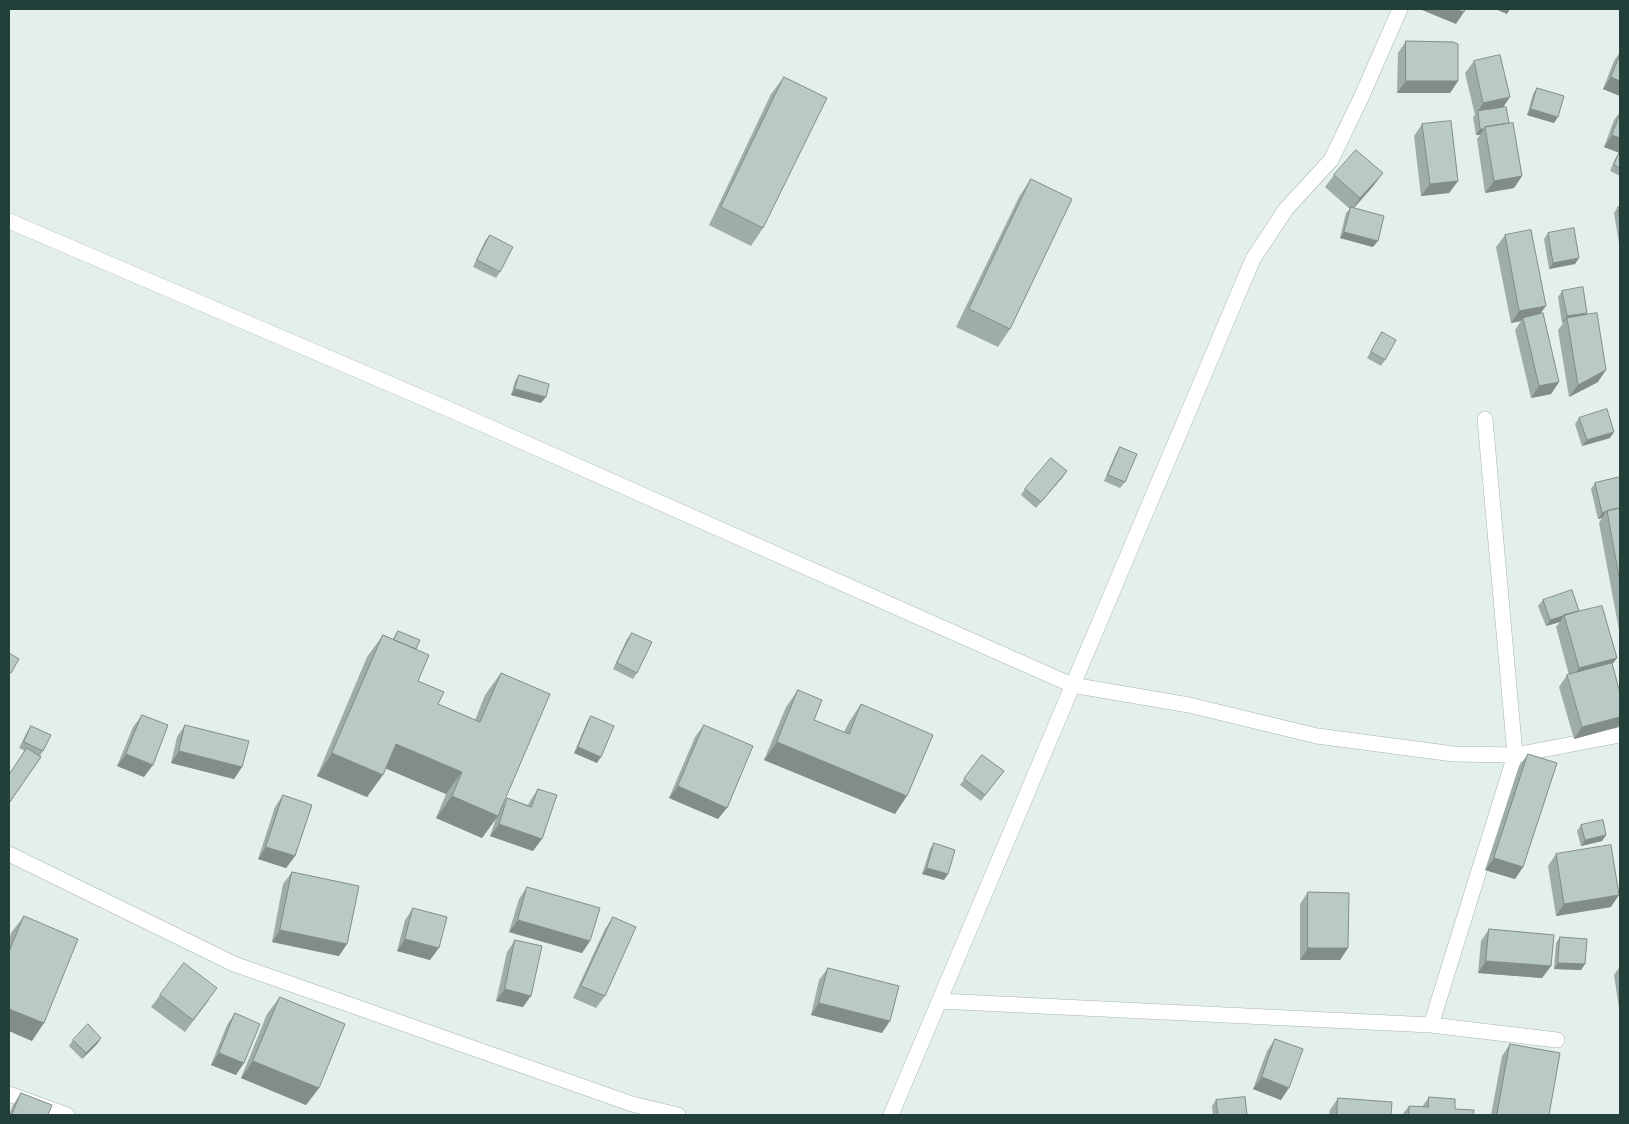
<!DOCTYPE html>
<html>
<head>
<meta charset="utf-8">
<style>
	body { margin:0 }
	#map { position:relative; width:1629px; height:1124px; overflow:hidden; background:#e4eeea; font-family:"DejaVu Sans",sans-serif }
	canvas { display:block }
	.frame { position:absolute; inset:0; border:10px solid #224039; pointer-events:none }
</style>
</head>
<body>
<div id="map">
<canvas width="1629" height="1124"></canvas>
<div class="frame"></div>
</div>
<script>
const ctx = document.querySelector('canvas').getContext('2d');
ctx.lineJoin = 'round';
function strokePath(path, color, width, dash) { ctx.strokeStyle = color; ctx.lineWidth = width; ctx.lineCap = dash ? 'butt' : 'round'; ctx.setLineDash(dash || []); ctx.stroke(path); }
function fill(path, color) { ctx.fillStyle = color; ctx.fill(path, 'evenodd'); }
const minor = new Path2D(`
	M9 221 453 411 1072 685 1189 705 1317 736 1454 754 1515 755 1620 735
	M9 854 234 964 632 1104 678 1115
	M939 1001 1431 1025 1557 1040
	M1431 1025 1515 755 1485 419
	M9 1094 67 1115
	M891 1115 1253 259 1286 209 1331 160 1361 98 1400 9`);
strokePath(minor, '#a6b6b1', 16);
strokePath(minor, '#fff', 15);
fill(new Path2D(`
	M1406 41 1458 81 1450 93H1397L1398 53Z
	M1620 52V96L1603 89 1614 61Z
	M1474 61 1503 107 1509 123 1522 176 1514 188 1485 193 1477 139 1480 135H1476L1473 117 1475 115 1465 73Z
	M784 77 763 228 751 246 709 225 771 94Z
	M1537 88 1554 123 1527 115 1533 94Z
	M1620 112V153L1604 147 1614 120Z
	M1422 124 1458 181 1449 193 1421 196 1414 136Z
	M1619 153 1620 154V176L1610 171 1615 159Z
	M1334 175 1374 185 1354 208 1373 247 1340 238 1346 213 1350 209 1325 187Z
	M1031 179 1010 329 998 347 956 327 1019 197Z
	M1618 207H1620V249L1614 213Z
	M1548 233 1575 264 1549 269 1544 239Z
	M490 235 500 272 496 278 473 267 485 241Z
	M1505 235 1540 314 1559 382 1551 394 1531 398 1515 330 1521 321 1511 323 1496 247Z
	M1562 291 1586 315 1598 382 1569 397 1558 330 1564 322 1562 323 1558 297Z
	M1382 332 1385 360 1381 366 1367 358Z
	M519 375 541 403 511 395 515 381Z
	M1579 418 1610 438 1582 446 1575 424Z
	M1120 447 1125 482 1120 488 1104 481 1116 453Z
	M1067 471 1036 508 1021 495 1025 489Z
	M1620 477V630H1619L1599 523 1602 518 1598 519 1591 489 1595 483Z
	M1543 600 1578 612 1617 658 1612 664 1618 727 1574 739 1559 687 1567 675H1569L1556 627 1560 622 1546 626 1538 606Z
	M398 631 416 649 418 681 438 704 475 720 485 695 501 673 503 805 507 798 528 805 530 801 538 789 533 851 490 836 496 818 482 838 436 818 446 794 385 768 367 797 317 776 367 657 383 635 393 639Z
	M632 633 637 673 633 679 613 669 627 639Z
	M798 690 814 720 844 732 849 722 861 704 895 814 764 760 786 707Z
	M142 715 144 777 117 766 133 727Z
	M591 716 597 763 574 753 587 722Z
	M185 725 242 767 234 779 171 763 177 737Z
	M704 725 718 819 669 798 695 737Z
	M31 726 43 751 40 756 41 757 9 804V775L25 751 19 748 27 732Z
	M1528 754 1523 867 1515 879 1485 870 1519 766Z
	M982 755 1004 771 981 801 960 785Z
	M283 795 295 856 286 868 258 859 275 807Z
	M1581 825 1606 835 1602 841 1581 846 1577 831Z
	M934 843 944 880 922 874 930 849Z
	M1556 854 1611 907 1556 916 1548 866Z
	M292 872 339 956 272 942 283 884Z
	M527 887 590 941 582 953 509 932 519 899Z
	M1308 892 1348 948 1340 960H1300V904Z
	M413 908 430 960 397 951 405 920Z
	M24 916 32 1041 9 1031V940L11 933Z
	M613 917 605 996 596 1008 573 998 605 929Z
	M1489 929 1551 966 1542 978 1478 973 1481 941Z
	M1560 937 1585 964 1581 970 1554 969 1556 943Z
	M515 940 523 1007 496 1001 507 952Z
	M1620 966V1015L1614 975Z
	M828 968 882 1033 811 1015 819 980Z
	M160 995 209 1000 185 1032 151 1007Z
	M280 997 319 1088 306 1105 241 1078 267 1014Z
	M235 1013 236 1075 211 1065 227 1025Z
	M101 1038 97 1044 82 1059 69 1046 73 1040Z
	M1275 1039 1281 1100 1253 1089 1267 1051Z
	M1510 1044 1549 1115H1491L1502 1056Z
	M21 1093 48 1115H9L13 1105Z
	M1429 1097 1455 1109 1473 1115H1402L1409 1106 1422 1107Z
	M1338 1098 1391 1115H1329L1330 1110Z
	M1216 1100 1247 1115H1213L1212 1106Z`), '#9fada8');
fill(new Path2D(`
	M1423 9H1456L1464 12 1456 24 1422 10Z
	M1495 9H1510L1507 14Z
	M1611 77 1620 81V96L1603 89Z
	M1406 81H1458L1450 93H1397Z
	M1510 97 1502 109 1478 111 1483 103Z
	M1531 109 1558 117 1554 123 1527 115Z
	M1480 129H1484L1480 135H1476Z
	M1612 135 1620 138V153L1604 147Z
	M1383 173 1374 185 1352 210 1360 198Z
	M1522 176 1514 188 1485 193 1494 181Z
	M1458 181 1449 193 1421 196 1430 184Z
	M1344 232 1378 241 1373 247 1340 238Z
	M1579 258 1575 264 1549 269 1553 263Z
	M1546 306 1537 318H1523L1521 321 1511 323 1519 311Z
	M1587 313 1583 319 1567 318 1564 322 1562 323 1567 316Z
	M1606 370 1598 382 1569 397 1578 385Z
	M1559 382 1551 394 1531 398 1539 386Z
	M515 389 546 397 541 403 511 395Z
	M1614 432 1610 438 1582 446 1587 440Z
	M1067 471 1063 477 1036 508 1041 502Z
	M1606 512 1602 518 1598 519 1602 513Z
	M1564 616 1560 622 1546 626 1550 620Z
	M1617 658 1608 670 1570 680 1579 668Z
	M1620 717V724L1618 727 1574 739 1582 727Z
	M777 742 907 796 895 814 764 760Z
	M396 744 462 772 446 794 380 766Z
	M578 747 601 757 597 763 574 753Z
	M179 751 242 767 234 779 171 763Z
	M332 753 383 775 367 797 317 776Z
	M126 754 153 765 144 777 117 766Z
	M678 786 727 808 718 819 669 798Z
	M452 796 498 816 482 838 436 818Z
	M499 824 542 839 533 851 490 836Z
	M1606 835 1602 841 1581 846 1585 840Z
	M266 847 295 856 286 868 258 859Z
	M1494 858 1523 867 1515 879 1485 870Z
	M927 868 948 874 944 880 922 874Z
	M1619 895 1611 907 1556 916 1564 904Z
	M518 920 590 941 582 953 509 932Z
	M280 930 347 944 339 956 272 942Z
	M405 939 439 948 430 960 397 951Z
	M1308 948H1348L1340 960H1300Z
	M1486 961 1551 966 1542 978 1478 973Z
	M1558 963 1585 964 1581 970 1554 969Z
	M505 989 531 996 523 1007 496 1001Z
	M819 1003 890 1021 882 1033 811 1015Z
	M9 1009 44 1023 32 1041 9 1031Z
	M101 1038 97 1044 82 1059 86 1053Z
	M219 1053 244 1063 236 1075 211 1065Z
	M253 1061 319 1088 306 1105 241 1078Z
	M1262 1077 1289 1088 1281 1100 1253 1089Z`), '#828d88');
const building = new Path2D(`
	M1456 9H1465L1464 12Z
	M1406 41 1453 42 1458 44V81H1406Z
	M1500 55 1510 97 1483 103 1474 61Z
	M1620 55V81L1611 77Z
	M784 77 827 98 763 228 721 207Z
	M1537 88 1564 96 1558 117 1531 109Z
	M1506 107 1509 123 1485 127 1484 129H1480L1478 111Z
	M1620 114V138L1612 135Z
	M1451 121 1458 181 1430 184 1422 124Z
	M1513 123 1522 176 1494 181 1485 127Z
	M1356 150 1383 173 1360 198 1334 175Z
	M1619 153 1620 154V168L1614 165Z
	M1031 179 1072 199 1010 329 969 309Z
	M1351 207 1384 216 1378 241 1344 232Z
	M1618 207H1620V222Z
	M1574 228 1579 258 1553 263 1548 233Z
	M1531 230 1546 306 1519 311 1505 235Z
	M490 235 513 247 500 272 477 260Z
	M1583 287 1587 313 1567 316 1562 291Z
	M1543 313 1559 382 1539 386 1523 318Z
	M1597 313 1606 370 1578 385 1567 318Z
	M1382 332 1396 340 1385 360 1371 352Z
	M519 375 549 384 546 397 515 389Z
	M1607 409 1614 432 1587 440 1579 418Z
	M1120 447 1137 454 1125 482 1108 475Z
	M1051 458 1067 471 1041 502 1025 489Z
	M1620 477V508L1607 511 1602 513 1595 483Z
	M1620 508V582L1607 511Z
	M1572 590 1579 611 1550 620 1543 600Z
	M1602 606 1617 658 1579 668 1564 615Z
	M398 631 420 640 416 649 394 640Z
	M632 633 652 642 637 673 617 663Z
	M383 635 429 655 418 681 444 692 438 704 480 722 501 673 550 694 498 816 452 796 462 772 396 744 383 775 332 753Z
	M9 653 19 659 11 673 9 672Z
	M1612 663 1620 693V717L1582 727 1567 675Z
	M798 690 822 700 814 720 849 734 861 704 933 735 907 796 777 742Z
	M142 715 168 725 153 765 126 754Z
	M591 716 614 726 601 757 578 747Z
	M185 725 249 741 242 767 179 751Z
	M704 725 753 746 727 808 678 786Z
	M31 726 51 735 43 751 24 742Z
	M27 748 41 757 9 803V775Z
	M1528 754 1557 763 1523 867 1494 858Z
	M982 755 1004 771 985 795 964 779Z
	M538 789 557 795 542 839 499 824 507 798 531 807Z
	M283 795 312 805 295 856 266 847Z
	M1603 820 1606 835 1585 840 1581 825Z
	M934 843 955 850 948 874 927 868Z
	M1611 845 1619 895 1564 904 1556 854Z
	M292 872 359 886 347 944 280 930Z
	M527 887 600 908 590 941 518 920Z
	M1308 892 1349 893 1348 948H1308Z
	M413 908 447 917 439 948 405 939Z
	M24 916 78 939 44 1023 9 1009V952Z
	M613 917 636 927 605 996 581 986Z
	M1489 929 1554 935 1551 966 1486 961Z
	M1560 937 1587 939 1585 964 1558 963Z
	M515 940 542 946 531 996 505 989Z
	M184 963 217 988 193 1020 160 995Z
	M828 968 899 986 890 1021 819 1003Z
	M280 997 345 1024 319 1088 253 1061Z
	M235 1013 260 1024 244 1063 219 1053Z
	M88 1024 101 1038 86 1053 73 1040Z
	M1275 1039 1303 1049 1289 1088 1262 1077Z
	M1510 1044 1560 1053 1549 1115H1497Z
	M21 1093 52 1105 48 1115H12Z
	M1245 1097 1247 1115H1218L1216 1100Z
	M1429 1097 1455 1099V1109L1474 1110 1473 1115H1409V1106L1428 1107Z
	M1338 1098 1392 1102 1391 1115H1337Z`);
fill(building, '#b9c9c3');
strokePath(building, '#828d88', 1);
</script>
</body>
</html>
